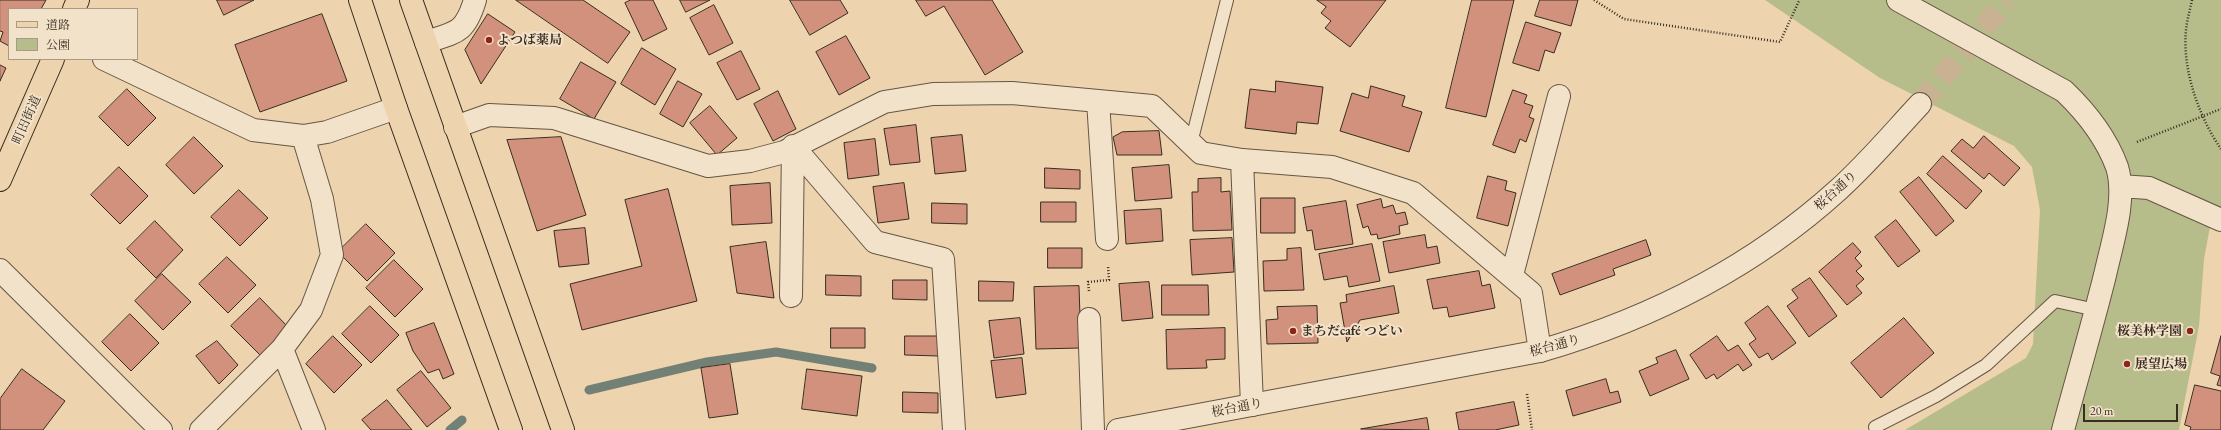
<!DOCTYPE html>
<html>
<head>
<meta charset="utf-8">
<style>
	body { margin:0 }
	#map { position:relative; width:2221px; height:430px; overflow:hidden; background:#edd3ae; font-family:"EB Garamond","Noto Serif JP",serif }
	canvas { display:block }
	.legend { position:absolute; left:8px; top:8px; width:130px; height:52px; box-sizing:border-box; background:#f3e2ca; border:1px solid #a89a86; margin:0; padding:5px 7px; list-style:none; font-size:12px; color:#382d20 }
	.legend li { display:flex; align-items:center; gap:8px; height:20px }
	.legend b { width:20px; border:1px solid #a89a86 }
	.scale { position:absolute; left:2083px; top:404px; width:95px; height:18px; box-sizing:border-box; border:2px solid #382d20; border-top:0; padding-left:5px; font-size:12px; line-height:14px; white-space:nowrap; color:#382d20; -webkit-text-stroke:3px #f3e2ca; paint-order:stroke }
</style>
</head>
<body>
<div id="map">
<canvas width="2221" height="430"></canvas>
<ul class="legend">
<li><b style="height:5px;background:#edd3ae"></b>道路</li>
<li><b style="height:11px;background:#b7bc8b"></b>公園</li>
</ul>
<div class="scale">20 m</div>
</div>
<script>
const ctx = document.querySelector('canvas').getContext('2d');
ctx.lineJoin = 'round';
function fill(path, color) { ctx.fillStyle = color; ctx.fill(path, 'evenodd'); }
function strokePath(path, color, width, dash) { ctx.strokeStyle = color; ctx.lineWidth = width; ctx.lineCap = dash ? 'butt' : 'round'; ctx.setLineDash(dash || []); ctx.stroke(path); }
function write(font, color, halo, rows, align = 'center') {
  ctx.font = font + ' "EB Garamond","Noto Serif JP",serif'; ctx.lineWidth = 4; ctx.setLineDash([]); ctx.textBaseline = 'middle'; ctx.strokeStyle = halo; ctx.fillStyle = color; for (const [text, x, y, turn = 0] of rows) {
    ctx.save(); ctx.translate(x, y); ctx.rotate((+turn || 0) * Math.PI / 180); ctx.textAlign = isNaN(turn) ? turn : align; if (halo) ctx.strokeText(text, 0, 0); ctx.fillText(text, 0, 0); ctx.restore();
  }
}
fill(new Path2D(`
	M1765 0H2221V208L2214 205 2204 259 2199 326 2179 430H1905L2026 358 2033 344 2040 210 2032 167 2014 146 1880 78Z`), '#b7bc8b');
strokePath(new Path2D(`
	M589 390 707 362 776 352 872 368
	M450 430 462 420`), '#738076', 9);
const building = new Path2D(`
	M0 0H46L41 9H9V46L0 41 3 32 0 31Z
	M217 0H254L224 15Z
	M516 0H583L630 32 608 63Z
	M631 0H653L667 29 643 41 625 3Z
	M680 0H710L686 12Z
	M790 0H840L848 13 810 35Z
	M916 0H992L1023 52 985 75 944 6 926 16Z
	M1317 0H1386L1350 47 1325 28 1331 21 1321 13 1326 7Z
	M1472 0H1514L1486 117 1446 108Z
	M1540 0H1578L1571 26 1535 16Z
	M714 5 733 43 709 55 690 18Z
	M322 14 347 81 260 112 235 45Z
	M488 14 515 32 481 84 465 50Z
	M1526 22 1561 33 1554 53 1545 50 1539 71 1513 63Z
	M846 36 870 78 839 95 816 52Z
	M642 48 676 69 655 105 621 84Z
	M741 51 760 89 737 100 717 63Z
	M581 62 616 82 594 119 560 99Z
	M0 65 6 68 0 81Z
	M678 81 702 94 683 127 660 114Z
	M1276 81 1323 87 1318 124 1297 122 1296 134 1245 128 1250 89 1275 92Z
	M1371 86 1405 96 1402 106 1422 112 1409 152 1340 131 1352 93 1368 98Z
	M127 89 156 118 128 146 99 117Z
	M1513 90 1527 95 1524 103 1533 106 1529 117 1534 119 1526 142 1520 139 1515 153 1493 145Z
	M778 91 796 129 773 141 754 104Z
	M710 106 737 138 717 155 690 123Z
	M916 125 920 162 890 165 884 129Z
	M1159 131 1162 155H1117L1113 137 1122 132Z
	M962 135 966 171 935 174 931 138Z
	M1984 136 2020 168 2004 186 1989 173 1984 179 1951 151 1962 139 1973 148Z
	M194 137 223 166 194 194 166 165Z
	M561 137 586 215 537 231 507 140Z
	M875 139 879 175 848 179 844 143Z
	M1943 156 1982 191 1966 209 1927 174Z
	M1169 165 1172 198 1135 201 1132 168Z
	M119 167 148 196 120 224 91 195Z
	M1045 168 1080 170V189L1045 188Z
	M1488 176 1507 181 1505 190 1516 193 1508 226 1477 218Z
	M1919 177 1954 221 1936 236 1900 192Z
	M1221 178V192L1230 191 1232 230 1193 231 1192 192H1198V179Z
	M770 183 772 223 732 225 730 186Z
	M904 183 909 219 878 223 873 187Z
	M668 189 697 301 582 330 570 284 642 266 625 200Z
	M239 190 268 218 240 246 211 217Z
	M1261 198H1295V233H1261Z
	M1381 199 1383 208 1393 205 1396 214 1405 212 1408 224 1399 226 1400 234 1378 239 1377 234 1371 235 1368 226 1363 228 1357 205Z
	M1346 201 1353 244 1315 250 1312 230 1307 231 1303 208Z
	M1041 202H1076V222H1041Z
	M932 203 967 204V224L932 223Z
	M1161 209 1163 241 1126 244 1124 211Z
	M1896 220 1920 251 1898 267 1875 237Z
	M155 221 183 250 156 278 127 249Z
	M366 224 395 253 367 281 338 252Z
	M585 228 589 264 559 267 554 231Z
	M1425 235 1427 248 1437 246 1440 263 1389 273 1383 242Z
	M1232 238 1234 272 1192 275 1190 240Z
	M1646 240 1651 255 1613 269 1615 275 1560 295 1552 274Z
	M766 242 774 298 737 293 730 247Z
	M1853 243 1861 252 1855 258 1862 266 1856 271 1864 279 1856 286 1862 293 1847 305 1819 272Z
	M1372 244 1380 281 1349 287 1347 276 1324 280 1319 254Z
	M1048 248H1082V268H1048Z
	M1301 248 1304 290 1264 291 1263 261 1287 260V249Z
	M227 257 256 285 228 313 199 284Z
	M394 260 423 289 395 317 366 288Z
	M1479 271 1482 286 1490 284 1495 308 1449 317 1447 307 1433 309 1427 280Z
	M162 274 191 302 163 330 135 301Z
	M826 275 861 276V296L826 295Z
	M1810 278 1837 316 1809 337 1787 306 1798 298 1792 290Z
	M893 280H927V300L893 299Z
	M979 281 1014 282 1013 301H979Z
	M1149 282 1153 318 1122 321 1119 284Z
	M1162 285H1208L1209 315H1162Z
	M1079 286 1081 348 1036 349 1034 287Z
	M1394 286 1399 313 1360 320 1347 342 1340 303 1347 302 1346 295Z
	M260 298 288 327 260 355 231 326Z
	M370 306 399 335 371 363 342 334Z
	M1317 306 1318 343 1267 344 1266 320 1278 319 1277 307Z
	M1768 306 1796 343 1772 360 1768 353 1759 358 1749 344 1756 339 1745 323Z
	M130 314 159 343 131 371 102 342Z
	M1020 318 1024 354 994 358 989 321Z
	M1904 318 1934 353 1881 398 1851 363Z
	M434 323 454 374 443 379 439 369 428 373 413 351 406 333Z
	M831 328H865V348H831Z
	M1225 328V359L1206 360 1207 368 1167 369 1166 330Z
	M333 336 362 365 334 393 306 364Z
	M905 336H940L939 356 905 355Z
	M1717 336 1728 351 1738 345 1752 365 1743 371 1738 364 1717 379 1714 374 1706 379 1690 355Z
	M2221 336V386L2217 385 2220 376 2211 373Z
	M217 341 238 365 219 384 196 356Z
	M1676 350 1689 379 1650 396 1639 371 1658 363 1656 358Z
	M1022 358 1026 394 996 398 991 361Z
	M730 364 738 414 709 418 701 368Z
	M22 369 65 401 43 430H0V399Z
	M807 369 862 376 857 416 802 409Z
	M421 371 451 408 427 427 397 390Z
	M1606 379 1610 393 1618 391 1621 402 1573 416 1566 391Z
	M2195 385 2221 391V430H2190L2191 427 2185 425Z
	M903 392 938 393V413L903 412Z
	M387 400 412 430H371L362 420Z
	M1514 402 1519 425 1495 430H1459L1456 413Z
	M1427 418 1429 430 1361 429Z`);
fill(building, '#d2917d');
strokePath(building, '#382d20', 1);
strokePath(new Path2D(`
	M1920 104 2007 0`), '#c9b292', 22, [22, 11]);
const service = new Path2D(`
	M1191 143 1227 0
	M1875 427 1936 396 1986 365 2055 301 2096 310`);
const minor = new Path2D(`
	M1898 0 2064 91C2087 113 2106 137 2117 167 2127 199 2112 243 2105 275 2092 327 2077 378 2063 430
	M426 42C457 32 465 33 475 0
	M104 59 253 130 303 136 322 199 332 255 311 310 282 349 201 430
	M1098 101 1107 239
	M455 127 489 115 554 118 708 166 750 161 784 152 884 102 933 94 1012 93 1152 106 1201 153 1242 160 1332 167 1413 193 1531 293 1540 351
	M303 136 327 132 396 108
	M793 146 875 242 943 259 954 430
	M1242 160 1252 405
	M2120 186 2149 188 2221 220
	M0 270 161 430
	M1512 275 1559 96
	M791 296 793 146
	M1089 319 1093 430
	M282 349 314 430`);
const tertiary = new Path2D(`
	M1118 430 1540 351C1650 319 1753 267 1838 190 1868 163 1893 133 1920 104`);
const primary = new Path2D(`
	M360 0 396 108 511 430
	M411 0 563 430
	M74 9 78 0
	M0 180 53 59`);
strokePath(service, '#655644', 14);
strokePath(minor, '#655644', 24);
strokePath(tertiary, '#655644', 24);
strokePath(primary, '#382d20', 24);
strokePath(new Path2D(`
	M1594 0 1624 19 1780 42 1799 1
	M2192 0C2190 10 2187 20 2186 30 2182 70 2199 117 2221 149
	M2137 142 2221 109
	M1089 291 1088 282 1109 280 1108 266
	M1527 394 1532 430`), '#382d20', 2.5, [1, 2]);
strokePath(service, '#f3e2ca', 12);
strokePath(minor, '#f3e2ca', 22);
strokePath(tertiary, '#f3e2ca', 22);
strokePath(primary, '#edd3ae', 22);
for (const [x, y, r, color] of [
	[489,40,4,"#8f2418"],
	[1293,331,4,"#8f2418"],
	[2190,331,4,"#8f2418"],
	[2127,364,4,"#8f2418"]
]) { const dot = new Path2D(); dot.arc(x, y, r, 0, 2 * Math.PI); ctx.fillStyle = color; ctx.fill(dot); strokePath(dot, '#f3e2ca', 1.5); }
write('bold 13px', '#382d20', '#f3e2ca', [
	["よつば薬局",497,40],
	["まちだcafé つどい",1301,331],
	["桜美林学園",2182,331,"right"],
	["展望広場",2135,364]
], 'left');
write('13px', '#382d20', '#f3e2ca', [
	["町田街道",27,120,-66],
	["桜台通り",1836,191,-42],
	["桜台通り",1555,346,-15],
	["桜台通り",1237,408,-11]
]);
</script>
</body>
</html>
